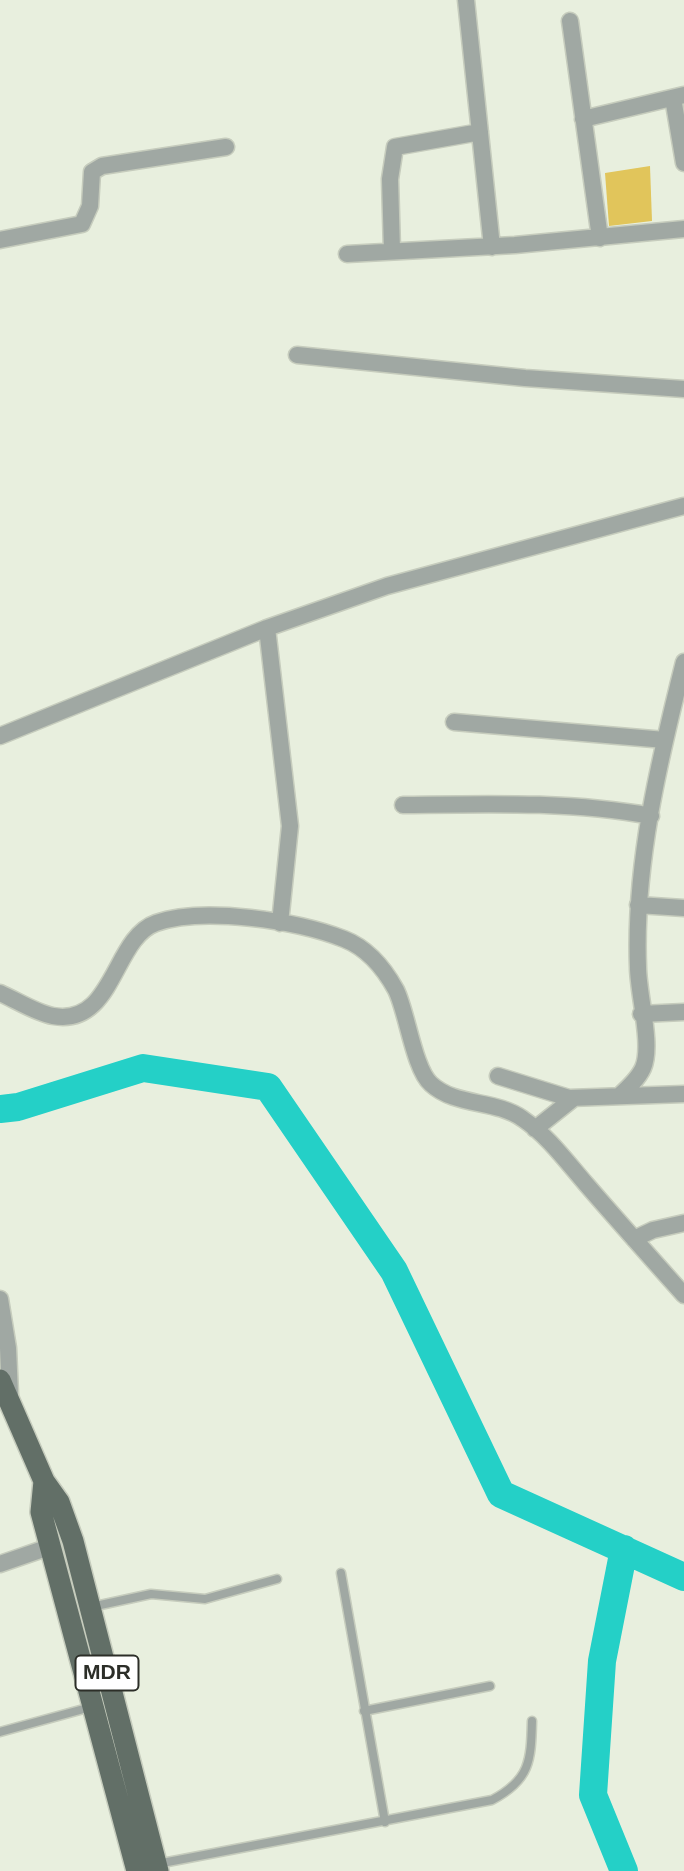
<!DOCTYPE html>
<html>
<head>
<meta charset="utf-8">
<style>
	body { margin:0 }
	canvas { display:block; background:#e8efde }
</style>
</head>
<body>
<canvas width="684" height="1871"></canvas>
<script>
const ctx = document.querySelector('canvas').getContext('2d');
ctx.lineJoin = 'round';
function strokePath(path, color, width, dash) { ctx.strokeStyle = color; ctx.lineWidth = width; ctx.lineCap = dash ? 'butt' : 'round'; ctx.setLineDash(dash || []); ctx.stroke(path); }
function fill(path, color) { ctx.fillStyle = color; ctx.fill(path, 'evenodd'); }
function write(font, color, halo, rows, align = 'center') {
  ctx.font = font + ' Arial,sans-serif'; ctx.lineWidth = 5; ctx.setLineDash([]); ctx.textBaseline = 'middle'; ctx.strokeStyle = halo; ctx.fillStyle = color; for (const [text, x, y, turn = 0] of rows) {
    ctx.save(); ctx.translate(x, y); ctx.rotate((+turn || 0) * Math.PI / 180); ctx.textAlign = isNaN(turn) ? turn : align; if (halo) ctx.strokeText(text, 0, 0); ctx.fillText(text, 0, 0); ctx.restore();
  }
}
strokePath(new Path2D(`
	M0 1109 18 1107 143 1068 268 1087 394 1271 501 1494 684 1577
	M624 1871 593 1795 602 1661 624 1549`), '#24d0c7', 28);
fill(new Path2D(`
	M650 166 652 221 609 226 605 173Z`), '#e1c55b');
const lane = new Path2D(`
	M341 1573 385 1822
	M91 1607 151 1594 205 1599 277 1579
	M364 1711 490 1686
	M0 1732 91 1707
	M157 1864 492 1800C530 1780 531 1761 532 1721`);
const street = new Path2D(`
	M466 0 492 247
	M570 21 600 238
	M673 98 684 163
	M583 119 684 95
	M0 240 82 224 90 206 92 172 102 166 226 147
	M392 251 390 179 395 147 480 132
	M347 254 515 245 684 229
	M297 355 525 378 684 389
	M267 628 290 826 280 923
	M454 722 665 740
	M0 736 267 628 387 586 684 506
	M403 805C485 804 570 801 651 816
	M638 905 684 908
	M0 993C16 1000 36 1013 53 1016 114 1027 113 938 156 923 203 906 298 921 344 939 367 948 384 968 396 990 407 1012 414 1069 431 1084 456 1107 495 1099 523 1119 548 1136 566 1161 586 1184 618 1221 651 1258 684 1295
	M641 1014 684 1012
	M498 1076 569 1098 684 1094
	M619 1096C628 1088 638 1079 643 1068 653 1045 638 994 638 967 634 865 659 761 684 662
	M535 1129 574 1098
	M634 1239 653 1230 684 1223
	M0 1299 8 1348 10 1394
	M0 1564 52 1546`);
const primary = new Path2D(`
	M0 1380 44 1481 59 1502 73 1541 158 1871
	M44 1481 41 1512 137 1871`);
strokePath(lane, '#c6ccbd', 11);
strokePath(street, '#c6ccbd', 19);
strokePath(primary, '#c6ccbd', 24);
strokePath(lane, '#a0a8a3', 8);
strokePath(street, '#a0a8a3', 16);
strokePath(primary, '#626f67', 21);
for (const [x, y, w] of [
	[107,1673,63]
]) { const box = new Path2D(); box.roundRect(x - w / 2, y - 17.5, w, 35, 5); ctx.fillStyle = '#fff'; ctx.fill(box); strokePath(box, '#2c2e28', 2); }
write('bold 21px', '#2c2e28', null, [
	["MDR",107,1673]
]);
</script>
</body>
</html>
